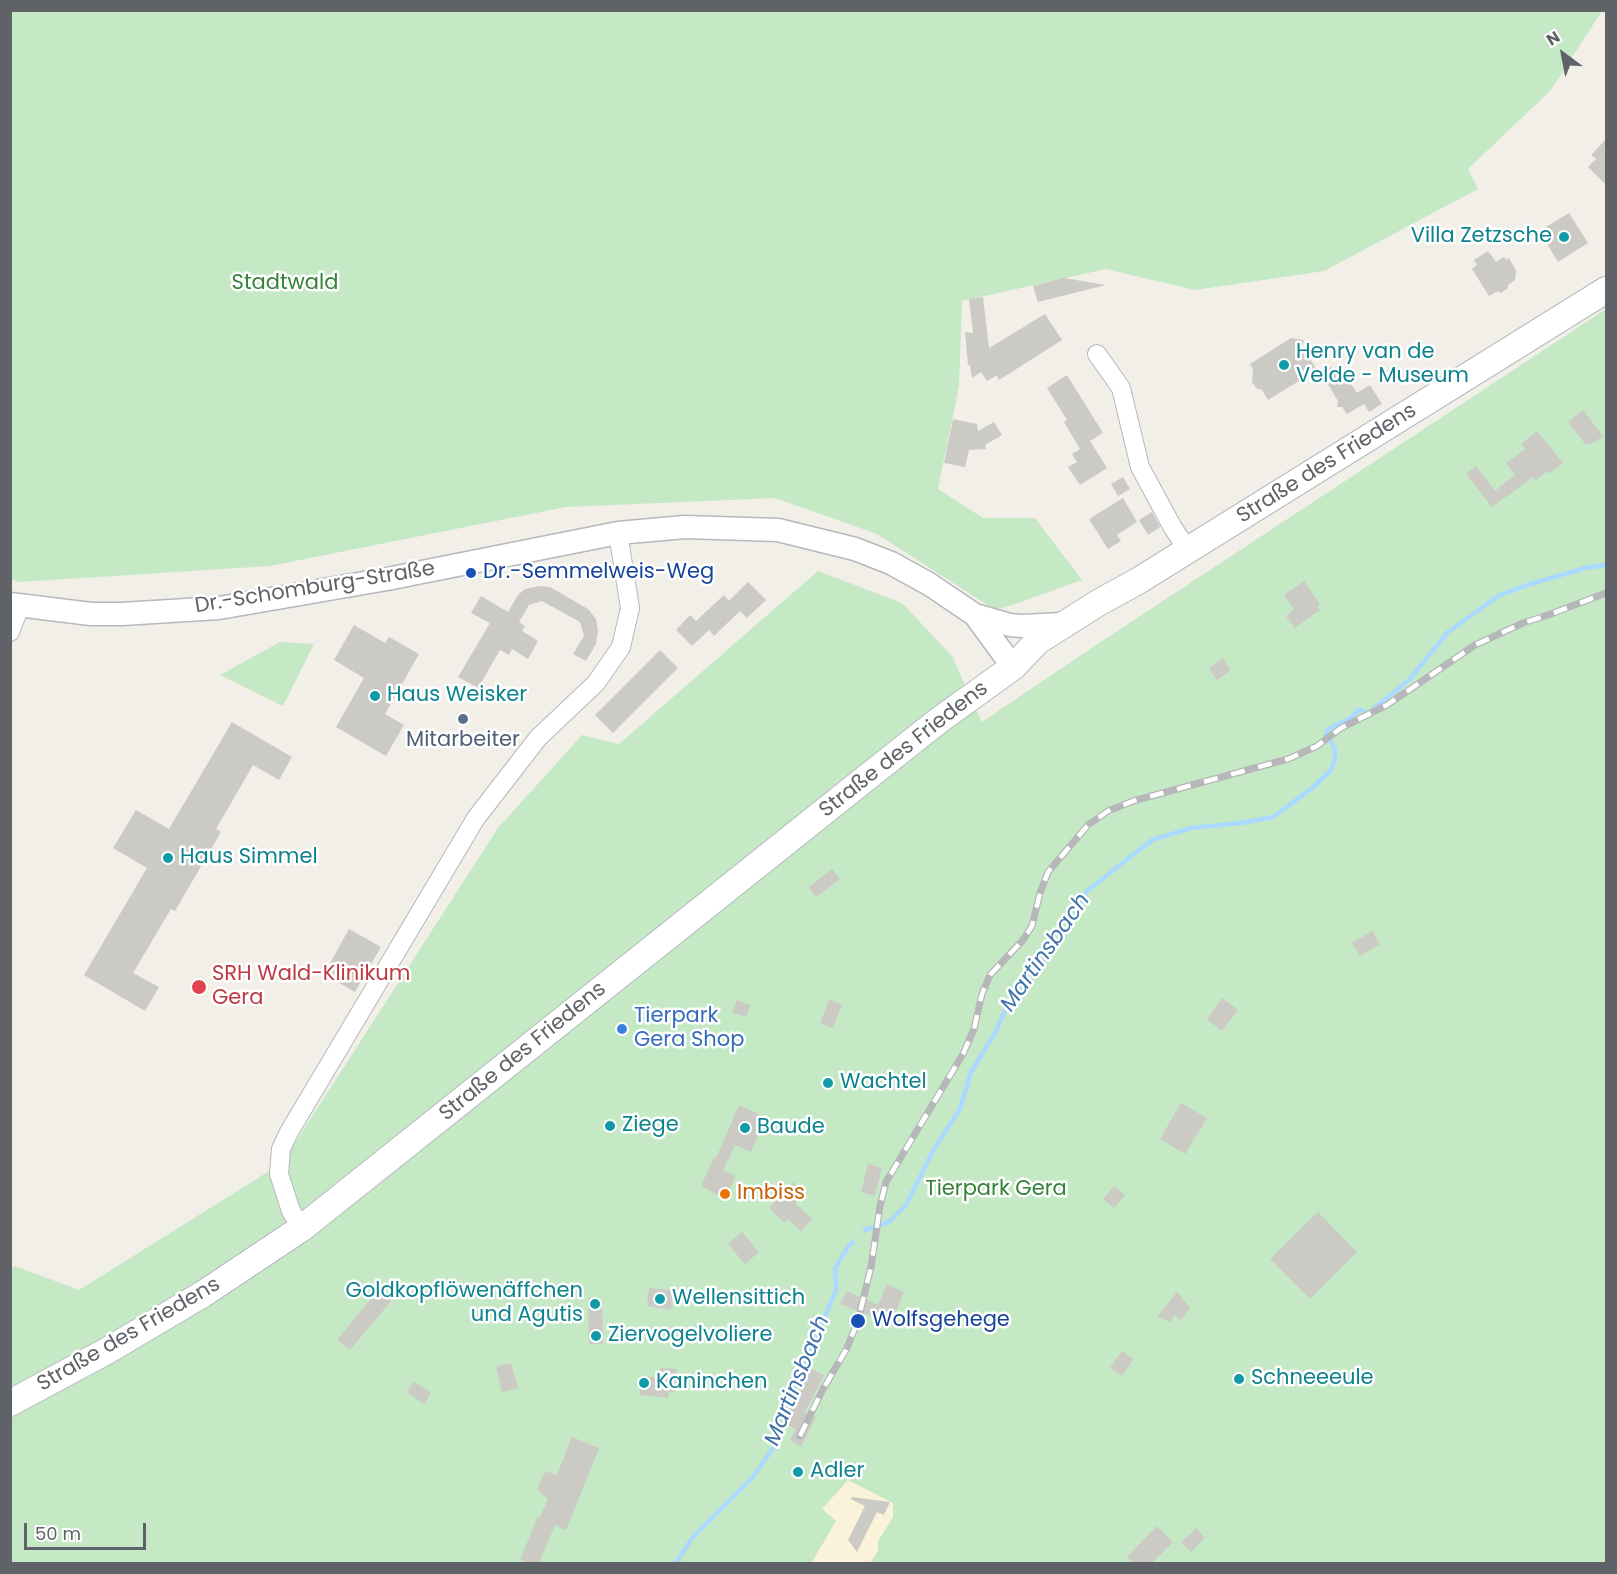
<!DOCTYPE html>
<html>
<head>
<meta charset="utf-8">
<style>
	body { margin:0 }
	#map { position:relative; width:1617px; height:1574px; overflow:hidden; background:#f1efe8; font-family:Poppins,sans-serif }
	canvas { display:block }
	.frame { position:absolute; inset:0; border:12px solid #5f6368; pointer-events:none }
	.north { position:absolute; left:1533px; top:24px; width:60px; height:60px; -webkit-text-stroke:4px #fff; paint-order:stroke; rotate:328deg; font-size:16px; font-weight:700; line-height:24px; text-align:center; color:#5f6368 }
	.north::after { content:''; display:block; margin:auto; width:21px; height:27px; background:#5f6368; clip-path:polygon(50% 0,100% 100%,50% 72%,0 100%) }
	.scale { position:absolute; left:24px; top:1523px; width:122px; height:27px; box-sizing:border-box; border:3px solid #5f6368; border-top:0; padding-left:8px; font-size:18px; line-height:21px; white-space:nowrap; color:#5f6368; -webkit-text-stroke:4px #fff; paint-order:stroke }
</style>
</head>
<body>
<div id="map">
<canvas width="1617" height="1574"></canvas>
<div class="frame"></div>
<div class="north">N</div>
<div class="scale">50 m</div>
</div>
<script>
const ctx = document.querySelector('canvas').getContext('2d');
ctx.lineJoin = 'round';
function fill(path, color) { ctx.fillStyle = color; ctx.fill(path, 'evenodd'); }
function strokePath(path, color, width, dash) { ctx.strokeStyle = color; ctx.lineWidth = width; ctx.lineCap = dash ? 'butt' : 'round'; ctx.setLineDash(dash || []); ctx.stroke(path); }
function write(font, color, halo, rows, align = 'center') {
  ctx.font = font + ' Poppins,sans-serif'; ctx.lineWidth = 5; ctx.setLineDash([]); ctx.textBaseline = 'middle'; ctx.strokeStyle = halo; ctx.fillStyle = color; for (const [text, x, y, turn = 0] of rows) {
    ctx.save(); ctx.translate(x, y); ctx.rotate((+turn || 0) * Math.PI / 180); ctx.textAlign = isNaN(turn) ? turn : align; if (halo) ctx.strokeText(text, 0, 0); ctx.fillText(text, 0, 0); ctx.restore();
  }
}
fill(new Path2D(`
	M10 11H1602L1551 90 1468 169 1478 189 1324 271 1195 290 1106 269 962 301 959 386 938 489 983 518H1035L1082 580 1015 604 995 610 877 534 775 498 566 507 270 566 19 582 11 579Z
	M1606 309V1563L11 1564V1270L15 1266 79 1290 282 1163 498 828 582 735 619 744 818 571 902 603 952 656 982 722 1084 653Z
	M280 642 314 644 283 706 220 675Z`), '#c5e8c5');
fill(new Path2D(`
	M848 1480 893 1503V1517L878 1541V1551L870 1563 811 1564 836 1521 822 1509Z`), '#fbf3d9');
strokePath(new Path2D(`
	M865 1230 889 1222 906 1205 934 1149 960 1109 971 1072 995 1033 1006 1008 1023 980 1047 958 1068 930 1087 891 1152 840 1191 828 1241 823 1273 817 1311 789 1331 770 1335 759V750L1331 741 1326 737 1327 730 1350 718 1360 709 1367 714 1410 679 1447 633 1498 596 1527 585 1585 568 1606 565
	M675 1564 693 1537 753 1477 775 1445 778 1421 798 1381 836 1290 835 1268 848 1247 853 1242`), '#aadaff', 4.5);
fill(new Path2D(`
	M1606 139V185L1588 167 1596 159 1591 155Z
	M1569 213 1588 243 1558 262 1539 231Z
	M1488 251 1496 262 1504 257 1506 260 1509 258 1516 270 1515 280 1508 285V288L1501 293 1498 291 1489 296 1472 269 1477 265 1474 260Z
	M1063 278H1064L1106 285 1038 302 1033 286Z
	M983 297 989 348 1045 314 1062 340 999 380 997 375 987 381 981 372 972 378 970 365H968L965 332 973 333 969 299Z
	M1291 338 1304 340 1302 346 1317 370 1268 400 1262 390 1256 388 1252 382 1253 369 1250 364Z
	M1339 365 1357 393 1370 385 1382 404 1369 412 1364 404 1347 414 1342 407H1337L1338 401 1321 373 1330 367 1334 368Z
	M1067 375 1103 433 1090 441 1107 468 1080 485 1068 467 1077 462 1072 454 1080 449 1064 422 1067 420 1047 388Z
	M1583 410 1603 436 1590 445 1589 443 1586 445 1568 422Z
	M953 419 977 424 978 431 994 422 1002 435 985 445 986 449 969 450 965 467 944 463Z
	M1537 431 1563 463 1550 473 1548 471 1536 480 1533 477 1492 507 1467 475V473L1476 466 1495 491 1515 475 1506 463 1525 449 1521 444Z
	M1123 477 1130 489 1118 496 1111 484Z
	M1123 498 1137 522 1117 535 1121 541 1108 549 1089 519Z
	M1152 512 1160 527 1148 535 1139 520Z
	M1304 581 1320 604 1317 606 1320 610 1295 628 1286 616 1294 609 1284 595Z
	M748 582 766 600 747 618 740 611 714 636 709 630 692 646 676 630 690 615 696 621 724 595 729 601Z
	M539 586 550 587 588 609 596 619 598 631 596 644 586 661 573 654 584 636 580 622 542 601 529 605 519 622 525 626 522 631 538 641 528 659 512 649 509 655 500 650 478 688 458 677 490 623 471 613 481 596 508 612 518 595 525 589Z
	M354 625 385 643 389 637 419 654 385 714 404 725 386 756 336 727 364 678 334 660Z
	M660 650 678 668 613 733 595 715Z
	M1223 658 1231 670 1217 680 1209 668Z
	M232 722 292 757 279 780 253 765 216 829 221 832 175 911 171 909 133 973 159 987 145 1011 84 975 147 868 113 848 136 810 169 829Z
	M832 869 840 879 816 897 809 887Z
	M349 929 381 947 355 992 324 974Z
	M1372 931 1380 944 1360 956 1352 943Z
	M1222 998 1238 1010 1222 1031 1207 1019Z
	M737 1000 750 1005 746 1017 732 1012Z
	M829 1000 842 1004 833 1028 820 1023Z
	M1181 1103 1207 1118 1185 1154 1160 1139Z
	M739 1105 766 1117 751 1152 735 1145 723 1170 736 1176 725 1199 701 1186 714 1157 716 1158Z
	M868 1164 882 1168 875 1196 861 1192Z
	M793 1182 804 1193 795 1203 812 1219 801 1231 788 1219 785 1223 769 1208Z
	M1114 1186 1125 1195 1114 1208 1103 1199Z
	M1318 1212 1357 1252 1310 1299 1270 1259Z
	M742 1232 759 1252 745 1264 728 1244Z
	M887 1284 904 1292 892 1320 887 1318 884 1321 840 1304 847 1291 878 1305Z
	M649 1288 673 1290 671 1310 647 1306Z
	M379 1289 392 1300 350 1350 337 1340Z
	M1177 1292 1190 1308 1181 1320 1175 1315 1170 1322 1157 1317Z
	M588 1297 602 1306 603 1344H589Z
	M1122 1351 1133 1359 1122 1376 1110 1368Z
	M511 1363 518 1388 502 1392 496 1367Z
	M660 1368 677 1369 675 1392H669L668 1398 640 1395 641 1376 659 1378Z
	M811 1369 824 1375 805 1412 816 1417 801 1446 790 1440 796 1429 782 1423Z
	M414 1381 431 1393 424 1404 407 1392Z
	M572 1437 599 1448 566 1530 555 1525 539 1563H529L520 1560 537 1518 539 1519 548 1499 537 1489 545 1471 557 1475Z
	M852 1497 890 1502 884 1515 877 1512 857 1552 848 1540 865 1506 851 1499Z
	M1157 1526 1173 1542 1152 1563H1133L1127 1557Z
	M1196 1528 1205 1538 1191 1552 1181 1543Z`), '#cccac5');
const minor = new Path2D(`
	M1097 354 1121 388 1140 467 1173 528 1188 550
	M10 632 20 606
	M302 1228 291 1211 279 1174 281 1149 289 1132 476 818 538 738 596 683 621 647 630 608 618 533`);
const tertiary = new Path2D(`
	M10 604 91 614H122L219 608 387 579 618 533 685 527 778 530 855 549 891 563 929 584 975 615 1013 667
	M975 615 1010 625 1022 626 1063 624`);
const secondary = new Path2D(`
	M10 1403 105 1352 203 1294 302 1228 870 775 938 721 1013 667 1038 641 1098 603 1138 581 1606 290`);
strokePath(minor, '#b5b8bc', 20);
strokePath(tertiary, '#b5b8bc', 25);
strokePath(secondary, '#b6babf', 28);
strokePath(minor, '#fff', 18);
strokePath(tertiary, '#fff', 22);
strokePath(secondary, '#fff', 26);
const rail = new Path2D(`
	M800 1436 822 1391 846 1350 858 1321 871 1267 880 1206 886 1182 963 1054 974 1029 982 994 990 975 1023 940 1032 926 1040 893 1048 872 1088 825 1108 811 1133 801 1288 759 1317 746 1341 728 1387 705 1475 645 1523 623 1548 615 1606 593`);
strokePath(rail, '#b6b7b8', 7);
strokePath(rail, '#fff', 4.5, [14]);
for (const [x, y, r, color] of [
	[1564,237,6,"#0f9aa8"],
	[1284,365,6,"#0f9aa8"],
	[471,573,6,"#1a4fb4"],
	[375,696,6,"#0f9aa8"],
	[463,719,6,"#5c6f8a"],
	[168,858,6,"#0f9aa8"],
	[199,987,8,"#e0444e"],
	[622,1029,6,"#3f7fe0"],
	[828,1083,6,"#0f9aa8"],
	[610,1126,6,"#0f9aa8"],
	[745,1128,6,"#0f9aa8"],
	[725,1194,6,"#e8710a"],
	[660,1299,6,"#0f9aa8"],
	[595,1304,6,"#0f9aa8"],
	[858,1321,8,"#1a4fb4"],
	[596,1336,6,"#0f9aa8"],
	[1239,1379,6,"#0f9aa8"],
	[644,1383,6,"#0f9aa8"],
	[798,1472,6,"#0f9aa8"]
]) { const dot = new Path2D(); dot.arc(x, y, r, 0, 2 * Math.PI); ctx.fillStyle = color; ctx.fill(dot); strokePath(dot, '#fff', 2); }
write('21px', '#0d838f', '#fff', [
	["Villa Zetzsche",1552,237,"right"],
	["Henry van de",1296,353],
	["Velde - Museum",1296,377],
	["Haus Weisker",387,696],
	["Haus Simmel",180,858],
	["Wachtel",840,1083],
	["Ziege",622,1126],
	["Baude",757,1128],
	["Goldkopflöwenäffchen",583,1292,"right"],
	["und Agutis",583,1316,"right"],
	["Wellensittich",672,1299],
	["Ziervogelvoliere",608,1336],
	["Schneeeule",1251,1379],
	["Kaninchen",656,1383],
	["Adler",810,1472]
], 'left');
write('21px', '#348238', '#fff', [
	["Stadtwald",285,284],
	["Tierpark Gera",996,1190]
]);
write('21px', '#5f6368', '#fff', [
	["Straße des Friedens",1327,464,-32],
	["Dr.-Schomburg-Straße",315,588,-9],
	["Straße des Friedens",904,750,-38],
	["Straße des Friedens",523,1052,-39],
	["Straße des Friedens",129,1335,-30]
]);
write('21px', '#164399', '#fff', [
	["Dr.-Semmelweis-Weg",483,573],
	["Wolfsgehege",872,1321]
], 'left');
write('21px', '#4e5e75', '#fff', [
	["Mitarbeiter",463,741]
]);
write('21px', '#be3a42', '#fff', [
	["SRH Wald-Klinikum",212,975],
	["Gera",212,999]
], 'left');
write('21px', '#366cbe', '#fff', [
	["Tierpark",634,1017],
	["Gera Shop",634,1041]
], 'left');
write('21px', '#c56008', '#fff', [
	["Imbiss",737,1194]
], 'left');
write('italic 22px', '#4174aa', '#fff', [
	["Martinsbach",1046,953,-55],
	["Martinsbach",798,1381,-68]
]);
</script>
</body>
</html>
